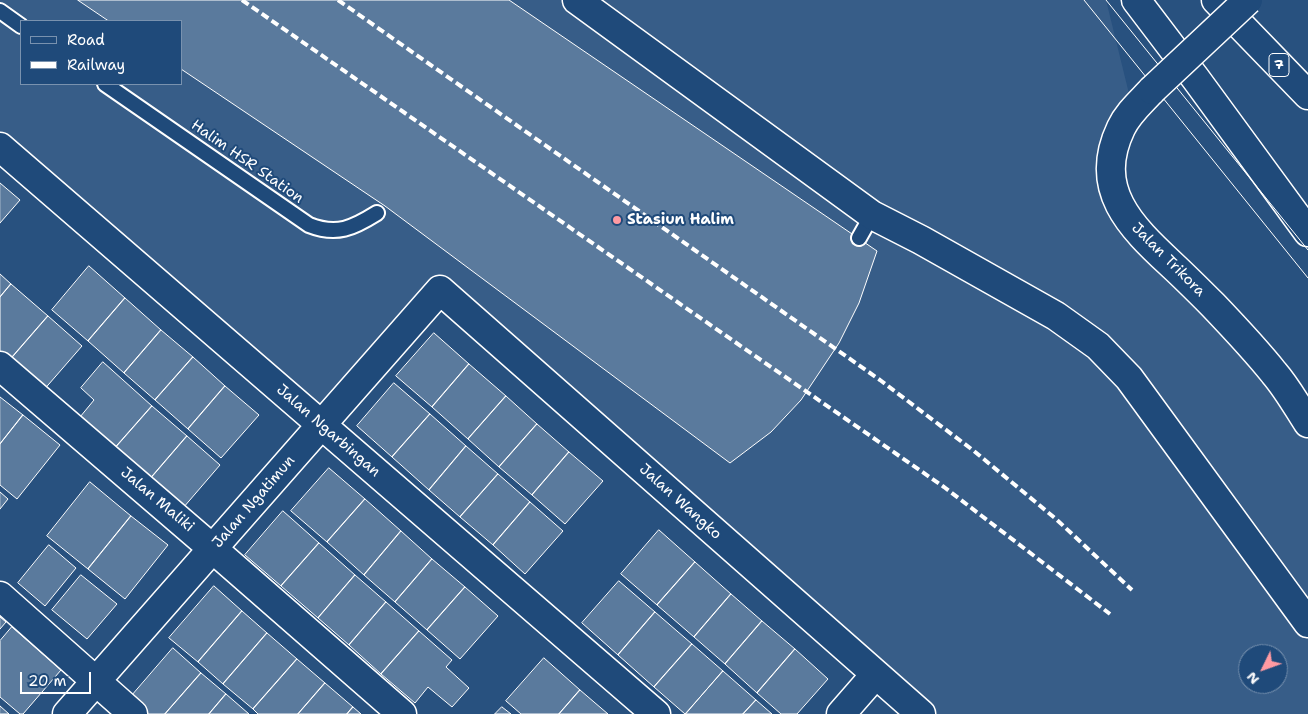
<!DOCTYPE html>
<html>
<head>
<meta charset="utf-8">
<style>
	body { margin:0 }
	#map { position:relative; width:1308px; height:714px; overflow:hidden; background:#28517f; font-family:"Shantell Sans",sans-serif }
	canvas { display:block }
	.legend { position:absolute; left:20px; top:20px; width:162px; height:65px; box-sizing:border-box; background:#1f4a7a; border:1px solid #7992af; margin:0; padding:6px 9px; list-style:none; font-size:15px; color:#fff }
	.legend li { display:flex; align-items:center; gap:10px; height:25px }
	.legend b { width:25px; border:1px solid #7992af }
	.north { position:absolute; left:1238px; top:644px; width:50px; height:50px; box-sizing:border-box; background:#1f4a7a; border:1px solid #7992af; border-radius:50%; rotate:228deg; font-size:14px; font-weight:700; line-height:20px; text-align:center; color:#fff }
	.north::after { content:''; display:block; margin:auto; width:18px; height:22px; background:#ff9aa2; clip-path:polygon(50% 0,100% 100%,50% 72%,0 100%) }
	.scale { position:absolute; left:20px; top:672px; width:71px; height:22px; box-sizing:border-box; border:2px solid #fff; border-top:0; padding-left:6px; font-size:15px; line-height:18px; white-space:nowrap; color:#fff; -webkit-text-stroke:4px #1f4a7a; paint-order:stroke }
</style>
</head>
<body>
<div id="map">
<canvas width="1308" height="714"></canvas>
<ul class="legend">
<li><b style="height:6px;background:#1f4a7a"></b>Road</li>
<li><b style="height:6px;background:#fff"></b>Railway</li>
</ul>
<div class="north">N</div>
<div class="scale">20 m</div>
</div>
<script>
const ctx = document.querySelector('canvas').getContext('2d');
ctx.lineJoin = 'round';
function fill(path, color) { ctx.fillStyle = color; ctx.fill(path, 'evenodd'); }
function strokePath(path, color, width, dash) { ctx.strokeStyle = color; ctx.lineWidth = width; ctx.lineCap = dash ? 'butt' : 'round'; ctx.setLineDash(dash || []); ctx.stroke(path); }
function write(font, color, halo, rows, align = 'center') {
  ctx.font = font + ' "Shantell Sans",sans-serif'; ctx.lineWidth = 4; ctx.setLineDash([]); ctx.textBaseline = 'middle'; ctx.strokeStyle = halo; ctx.fillStyle = color; for (const [text, x, y, turn = 0] of rows) {
    ctx.save(); ctx.translate(x, y); ctx.rotate((+turn || 0) * Math.PI / 180); ctx.textAlign = isNaN(turn) ? turn : align; if (halo) ctx.strokeText(text, 0, 0); ctx.fillText(text, 0, 0); ctx.restore();
  }
}
fill(new Path2D(`
	M0 0H1106L1133 110 1113 187 1308 423V714H921L440 290 321 424 0 147ZM21 21H181V84H21ZM1248 654H1278V684H1248Z`), '#375d88');
const building = new Path2D(`
	M78 0H509L877 251 859 303 839 343 801 400 771 432 730 463 385 206 181 69V21H109Z
	M0 183 20 200 0 223Z
	M89 266 125 298 88 341 52 310Z
	M0 274 11 284 0 297Z
	M11 284 48 316 8 362 0 355V297Z
	M125 298 161 330 124 373 88 341Z
	M48 316 82 346 42 392 8 362Z
	M161 330 193 357 155 400 124 373Z
	M434 333 469 364 432 407 396 376Z
	M193 357 225 386 188 429 155 400Z
	M103 362 152 406 115 448 80 417 94 400 81 388Z
	M469 364 506 396 468 439 432 407Z
	M394 383 430 414 392 457 357 426Z
	M225 386 259 415 221 458 188 429Z
	M506 396 537 424 499 467 468 439Z
	M0 397 23 415 0 444Z
	M152 406 187 436 150 479 115 448Z
	M430 414 466 446 429 490 392 457Z
	M23 415 60 445 17 499 0 485V444Z
	M537 424 569 452 532 495 499 467Z
	M187 436 220 465 183 508 150 479Z
	M466 446 498 474 460 517 429 490Z
	M569 452 603 481 565 524 532 495Z
	M329 468 365 499 327 542 291 511Z
	M498 474 530 502 493 545 460 517Z
	M90 482 131 516 88 569 47 536Z
	M0 492 8 499 0 509Z
	M365 499 401 531 364 575 327 542Z
	M530 502 563 531 525 574 493 545Z
	M283 511 319 543 281 586 245 555Z
	M131 516 168 545 125 599 88 569Z
	M659 530 695 562 657 605 621 574Z
	M401 531 432 559 395 602 364 575Z
	M319 543 355 575 318 618 281 586Z
	M49 545 76 568 45 606 18 583Z
	M432 559 465 587 427 630 395 602Z
	M695 562 731 594 694 637 657 605Z
	M81 575 117 604 87 639 52 610Z
	M355 575 386 602 349 645 318 618Z
	M619 581 655 612 618 655 582 623Z
	M214 586 242 611 198 662 169 638Z
	M465 587 498 616 460 659 427 630Z
	M731 594 762 621 725 664 694 637Z
	M386 602 419 631 381 674 349 645Z
	M242 611 267 633 223 684 198 662Z
	M655 612 692 644 654 687 618 655Z
	M0 617 6 622 0 629Z
	M762 621 795 649 757 693 725 664Z
	M12 627 61 670 23 714H20L0 697V641Z
	M419 631 452 660 446 667 469 688 452 707 428 687 415 703 381 674Z
	M267 633 297 659 253 709 223 684Z
	M692 644 723 671 685 714 654 687Z
	M173 648 201 673 165 714H146L129 699Z
	M795 649 828 679 797 714H781L757 693Z
	M544 658 580 690 559 714H521L506 701Z
	M297 659 325 683 298 714H258L253 709Z
	M723 671 756 700 743 714H686Z
	M201 673 226 694 209 714H165Z
	M325 683 353 707 347 714H298Z
	M580 690 608 714H559Z
	M226 694 249 714H209Z
	M756 700 772 714H743Z
	M0 706 9 714H0Z
	M353 707 361 714H347Z
	M502 707 511 714H495Z`);
fill(building, '#5a7a9d');
strokePath(building, '#fff', 1);
const service = new Path2D(`
	M0 11 21 26
	M105 84 309 225C337 236 353 228 377 213
	M859 238 872 215`);
const minor = new Path2D(`
	M1152 90C1141 102 1128 113 1121 128 1092 189 1130 226 1172 265 1186 278 1199 291 1213 305 1234 327 1255 349 1274 373 1287 388 1297 406 1308 423
	M0 147 656 714
	M0 366 213 549 402 714
	M0 596 133 714
	M67 714 440 290 921 714
	M841 714 875 675`);
const tertiary = new Path2D(`
	M577 0 872 215 921 240 1056 316 1098 346 1129 378 1308 623`);
const motorway = new Path2D(`
	M1136 0 1196 79 1308 232
	M1216 0 1308 95`);
strokePath(service, '#fff', 18);
strokePath(minor, '#fff', 31);
strokePath(tertiary, '#fff', 31);
strokePath(motorway, '#fff', 31);
strokePath(service, '#1f4a7a', 14);
strokePath(minor, '#1f4a7a', 28);
strokePath(tertiary, '#1f4a7a', 28);
strokePath(motorway, '#1f4a7a', 28);
strokePath(new Path2D(`
	M1084 0 1308 278
	M1106 0 1308 250`), '#fff', 1);
strokePath(new Path2D(`
	M242 0 944 487 1110 614
	M338 0 880 380 974 451 1056 519 1132 590`), '#fff', 4, [8, 4]);
const minorBridge = new Path2D(`
	M1152 90 1248 0`);
strokePath(minorBridge, '#fff', 31, []);
strokePath(minorBridge, '#1f4a7a', 28);
for (const [x, y, r, color] of [
	[617,220,5,"#ff9aa2"]
]) { const dot = new Path2D(); dot.arc(x, y, r, 0, 2 * Math.PI); ctx.fillStyle = color; ctx.fill(dot); strokePath(dot, '#1f4a7a', 2); }
for (const [x, y, w] of [
	[1279,65,20]
]) { const box = new Path2D(); box.roundRect(x - w / 2, y - 11.5, w, 23, 4); ctx.fillStyle = '#1f4a7a'; ctx.fill(box); strokePath(box, '#fff', 1); }
write('bold 14px', '#fff', null, [
	["7",1279,65]
]);
write('15px', '#fff', '#1f4a7a', [
	["Halim HSR Station",247,162,35],
	["Jalan Trikora",1168,260,45],
	["Jalan Ngarbingan",328,431,41],
	["Jalan Maliki",157,500,40],
	["Jalan Ngatimun",254,502,-49],
	["Jalan Wangko",680,502,42]
]);
write('bold 15px', '#fff', '#1f4a7a', [
	["Stasiun Halim",627,220]
], 'left');
</script>
</body>
</html>
